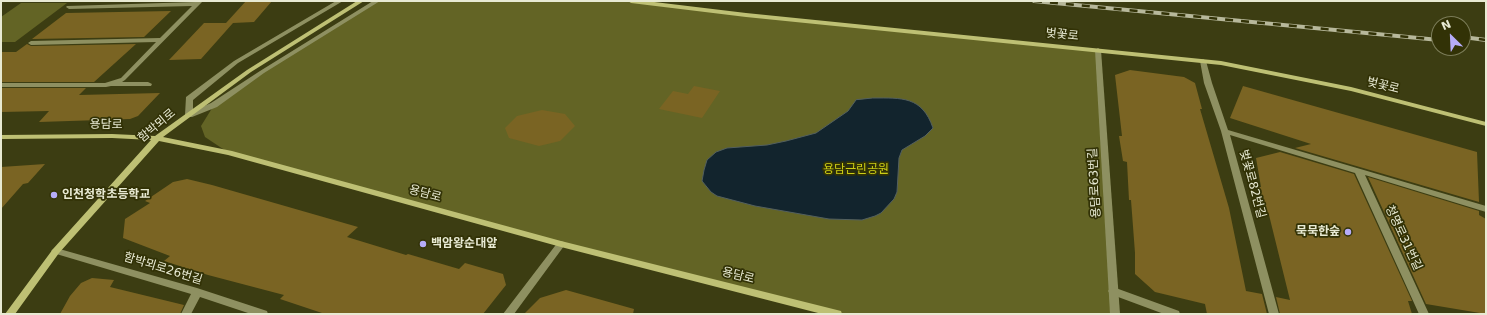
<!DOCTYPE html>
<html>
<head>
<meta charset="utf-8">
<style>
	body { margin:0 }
	#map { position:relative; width:1487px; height:315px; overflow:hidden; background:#3c3d12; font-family:"DejaVu Sans",sans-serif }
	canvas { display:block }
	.frame { position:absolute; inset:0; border:2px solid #e8ead3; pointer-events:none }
	.north { position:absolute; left:1431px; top:16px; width:40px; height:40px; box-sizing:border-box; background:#323206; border:1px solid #7b7c58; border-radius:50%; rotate:336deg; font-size:11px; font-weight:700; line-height:16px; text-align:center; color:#e8ead3 }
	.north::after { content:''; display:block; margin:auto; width:14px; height:18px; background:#b6acf8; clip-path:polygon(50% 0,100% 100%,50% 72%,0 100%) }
</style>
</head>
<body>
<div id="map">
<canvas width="1487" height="315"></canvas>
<div class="frame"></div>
<div class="north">N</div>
</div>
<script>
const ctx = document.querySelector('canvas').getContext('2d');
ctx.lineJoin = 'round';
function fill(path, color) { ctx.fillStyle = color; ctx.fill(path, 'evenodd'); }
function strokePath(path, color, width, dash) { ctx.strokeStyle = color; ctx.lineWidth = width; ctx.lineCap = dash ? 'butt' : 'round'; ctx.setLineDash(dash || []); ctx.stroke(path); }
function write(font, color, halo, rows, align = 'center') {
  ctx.font = font + ' "DejaVu Sans","Noto Sans KR",sans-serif'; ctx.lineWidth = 3.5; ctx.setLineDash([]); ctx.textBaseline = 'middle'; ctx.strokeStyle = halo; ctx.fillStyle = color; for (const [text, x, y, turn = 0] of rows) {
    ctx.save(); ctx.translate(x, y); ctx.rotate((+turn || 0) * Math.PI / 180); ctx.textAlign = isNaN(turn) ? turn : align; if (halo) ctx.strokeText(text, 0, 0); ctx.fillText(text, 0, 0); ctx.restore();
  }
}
fill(new Path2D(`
	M377 1H632L746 15 1098 50 1114 314H834L561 244 229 153 205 137 201 126 214 105 262 72Z
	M21 3H67L15 42H1V17Z`), '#636425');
const water = new Path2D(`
	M873 98C902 98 922 96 933 128L925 136 902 150 899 158 897 192 894 199 881 213 875 216 862 220 829 219 755 206 717 196 711 192 702 181 704 170 707 160 716 152 727 148 767 145 786 141 816 133 848 111 856 100Z`);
fill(water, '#12242d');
strokePath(water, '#525f5f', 1);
fill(new Path2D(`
	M246 1H272L254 22 233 23 201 59 169 60 204 23H226Z
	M171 11 144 37 32 39 66 13Z
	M27 44 31 46 136 44 94 82H1V52H16Z
	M1130 70 1184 77 1195 83 1202 109H1200L1229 208 1246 291 1262 294 1267 314H1207L1205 304 1155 292 1135 274V253L1131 200H1129L1127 162 1123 161 1119 136H1122L1115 75Z
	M694 86 720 91 702 118 659 109 673 91 688 94Z
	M1243 86 1477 152 1479 202 1295 148 1311 144 1230 118Z
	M1 88H86L79 95 160 93 138 116 130 119 39 122 49 111 1 112Z
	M542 110 565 114 575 126 560 141 539 146 509 138 505 128 517 116Z
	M1280 152 1354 174 1412 301H1408L1412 314H1280L1276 297 1290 300 1269 215 1266 214 1259 187H1261L1256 158Z
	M45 164 28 183 23 184 1 209V167Z
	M1368 177 1479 211V215L1486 219V314L1426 304Z
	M187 179 212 185 358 227 347 237 406 255 408 254 459 269 465 263 503 274 506 285 483 314H325L280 299 284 295 208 275 164 261 170 256 123 238 125 219 150 203 145 201 173 182Z
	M92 278 114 280 110 287 184 305 180 314H60L70 296 81 283Z
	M566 290 634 309 633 314H524L540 298Z`), '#7a6423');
fill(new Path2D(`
	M197 1H203L125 80 122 82H148L152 84 151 86H111L106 87H1V83H105L121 78 156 42 31 45 28 43 31 41 160 38 192 6 69 9 66 7 67 6 195 2Z
	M336 1H343L238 63 193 100V111L211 103 260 71 373 1H380L264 73 217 107 192 117H186L185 115 186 97 234 61Z
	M1203 59 1206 61 1212 83 1228 130 1486 206V212L1365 175 1429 314H1419L1355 173 1230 135 1279 314H1269L1221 131 1204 83 1200 61Z
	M561 241 564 242 566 244 564 246 514 314H503L558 242Z
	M56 248 197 288 267 311 268 314H251L200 297 191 314H181L191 294 53 253 51 251 53 249Z
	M1113 287 1179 311 1180 314H1164L1110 294 1108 291 1110 288Z`), '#8e9061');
fill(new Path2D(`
	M1098 48 1101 50 1120 314H1110L1095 50Z`), '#8e9061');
fill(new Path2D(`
	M357 1H364L251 72 163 137 232 151 561 241 841 311 842 314H822L561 247 228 155 159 141 59 253 15 314H5L53 249 151 140 112 138 1 139V135L112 134 155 136 247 70Z
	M628 1H646L746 13 1221 61 1351 87 1486 122V126L1351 91 1221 65 746 17 631 3Z`), '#bec074');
const rail = new Path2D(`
	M1034 1 1439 40
	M1463 37 1486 40`);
strokePath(rail, '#b7b89b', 4);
strokePath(rail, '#323206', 2.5, [8]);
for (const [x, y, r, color] of [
	[54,195,4,"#b6acf8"],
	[1348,232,4,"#b6acf8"],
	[423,244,4,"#b6acf8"]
]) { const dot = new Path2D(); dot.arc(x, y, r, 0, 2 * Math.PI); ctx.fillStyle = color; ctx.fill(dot); strokePath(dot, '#323206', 1.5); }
write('12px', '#e8ead3', '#323206', [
	["벚꽃로",1062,35,6],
	["벚꽃로",1383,86,14],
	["용담로",106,125,1],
	["함박뫼로",157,126,-40],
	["용담로63번길",1095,183,-93],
	["벚꽃로82번길",1252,184,75],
	["용담로",425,194,15],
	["청명로31번길",1403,238,65],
	["함박뫼로26번길",163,269,17],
	["용담로",738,276,14]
]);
write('12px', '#cccd15', '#323206', [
	["용담근린공원",856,170]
]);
write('bold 12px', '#e8ead3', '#323206', [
	["인천청학초등학교",62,195],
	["묵묵한숲",1340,232,"right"],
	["백암왕순대앞",431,244]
], 'left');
</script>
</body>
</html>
